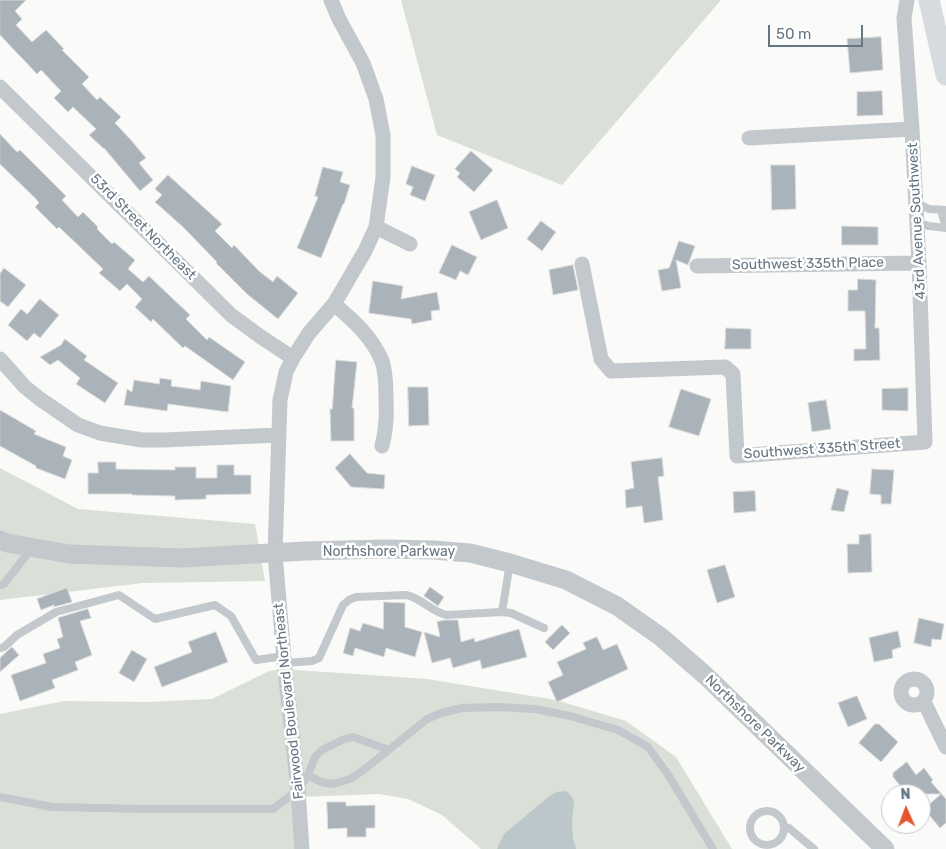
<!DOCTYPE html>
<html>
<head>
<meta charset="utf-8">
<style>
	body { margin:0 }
	#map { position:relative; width:946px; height:849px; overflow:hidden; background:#fafaf8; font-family:Rubik,sans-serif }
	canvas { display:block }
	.north { position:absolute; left:881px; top:784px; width:50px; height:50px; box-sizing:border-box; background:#fff; border:1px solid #c1c8cd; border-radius:50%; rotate:358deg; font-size:14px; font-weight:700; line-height:20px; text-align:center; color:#657683 }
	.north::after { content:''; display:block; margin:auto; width:18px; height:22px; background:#e4572e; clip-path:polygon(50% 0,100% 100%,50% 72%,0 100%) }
	.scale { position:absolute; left:768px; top:25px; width:95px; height:22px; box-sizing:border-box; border:2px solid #657683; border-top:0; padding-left:6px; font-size:15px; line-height:18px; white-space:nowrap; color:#657683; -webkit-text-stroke:4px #fff; paint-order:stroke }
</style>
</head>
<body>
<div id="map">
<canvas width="946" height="849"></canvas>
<div class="north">N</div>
<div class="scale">50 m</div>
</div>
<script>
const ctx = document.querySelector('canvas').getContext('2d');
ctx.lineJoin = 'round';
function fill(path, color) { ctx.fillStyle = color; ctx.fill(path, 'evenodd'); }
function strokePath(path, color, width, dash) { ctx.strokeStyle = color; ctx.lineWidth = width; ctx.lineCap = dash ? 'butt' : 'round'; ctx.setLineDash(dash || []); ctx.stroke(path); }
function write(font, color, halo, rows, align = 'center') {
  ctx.font = font + ' Rubik,sans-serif'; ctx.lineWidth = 5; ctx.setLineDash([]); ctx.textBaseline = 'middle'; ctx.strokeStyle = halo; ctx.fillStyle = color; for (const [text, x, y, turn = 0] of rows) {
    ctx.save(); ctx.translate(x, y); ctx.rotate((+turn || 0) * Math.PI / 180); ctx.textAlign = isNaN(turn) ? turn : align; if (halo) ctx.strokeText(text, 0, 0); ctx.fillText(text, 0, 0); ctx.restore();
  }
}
fill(new Path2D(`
	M401 0H721L562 185 437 135Z
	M0 468 78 509 255 524 265 581 143 583 0 600Z
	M282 669 427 679 556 700 626 721 676 757 732 849H481L442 815 408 799 379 794 299 797 302 849H0V714L64 701 148 702 212 699 269 671Z`), '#dadfd7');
fill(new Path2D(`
	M566 791 572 797 574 803 572 822 573 839 576 849H497L504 834 551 795 557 792Z`), '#bbc7cb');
const building = new Path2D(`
	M0 0H26L15 11 22 19 16 25 32 42 46 30 64 49 62 50 89 77 82 84 97 100 100 97 121 117 115 123 130 139 146 158 139 163 153 180 140 191 104 148V149L89 135 96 129 73 107 68 112 54 98 61 91 41 70 37 74 0 35Z
	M881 37 883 70 850 73 847 39Z
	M882 91 883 115 857 116V92Z
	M0 134 17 152 20 150 66 196 62 200 78 217 83 212 98 227 97 229 112 244 114 242 135 260 128 269 143 282 149 276 190 315 186 319 207 340 209 337 245 362 233 380 185 346 183 348 153 319 151 322 135 307 142 299 127 284 120 291 99 273 103 269 59 227 57 229 35 207 39 203 36 199 0 164Z
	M471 151 493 170 474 192 457 177 460 173 455 169Z
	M771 165H795L796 209 772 210Z
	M412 166 435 175 425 201 410 195 413 187 406 184Z
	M323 167 343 172 340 182 350 185 344 204H343L321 258 297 248 318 197 315 196Z
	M168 175 222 224 215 231 232 248 234 245 259 271 273 282 277 276 298 293 278 319 247 294 216 263 217 262 183 227 155 202 162 195 155 189Z
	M497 200 508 228 481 240 469 212Z
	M541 221 556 232 542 251 527 239Z
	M842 226 878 227V245H842Z
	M679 241 695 246 688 265 676 260 681 288 662 291 658 270 669 268Z
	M452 245 477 257 468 275 460 271 456 280 439 273Z
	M573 265 578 290 553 295 549 270Z
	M4 268 26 285 8 307 0 301V274Z
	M858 279 876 280 875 328H879L880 360 854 361V349H866L865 311H848V290H857Z
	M373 281 403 286 401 299 437 292 440 310 431 311 432 320 412 324 411 319 369 313Z
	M40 299 59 315 40 338 34 333 27 341 8 325 21 309 27 314Z
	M726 328 751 329V349H725Z
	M65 339 87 356 84 360 118 383 105 403 76 384 80 378 58 360 50 365 40 357 61 345Z
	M336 360 357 362 352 408H354V441H331L330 409H332Z
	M160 378 172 380 171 386 200 390 201 381 231 386 228 412 168 404 167 411 124 405 127 389 132 392 134 380 159 384Z
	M408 387H428L429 425 409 426Z
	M908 388V411L882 410V389Z
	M681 389 711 399 699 436 669 427Z
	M826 400 831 429 812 432 808 403Z
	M0 410 36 431 34 434 66 447 63 456 72 460 65 479 36 468V466L0 446Z
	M350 454 367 473 385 475 384 489 351 487 335 468Z
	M662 458 664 476 658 477 663 520 644 523 642 506 626 508 625 490 634 488 631 462Z
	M98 462H116V469L175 470V467H196V478H217V465H234V475H251V494L206 495V499L175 500V496L132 495V494H88V473H98Z
	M872 469 894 470 891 504H881V495L870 494Z
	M837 488 849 491 844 512 831 510Z
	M755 491 756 511 734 513 733 492Z
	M871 534 872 572 848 573 847 544H859V535Z
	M725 565 735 597 717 603 707 570Z
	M430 587 444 597 438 606 424 596Z
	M67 588 72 602 54 607V605L41 610 37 599Z
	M384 602 405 603V627L422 632 415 657 386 648 384 657 355 648 353 656 343 653 350 628 360 631 363 623 383 629Z
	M88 609 91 618 80 621 92 655 75 662 78 670 52 680 55 688 20 701 11 675 46 663 43 654 60 648 57 639 63 637 58 618Z
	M919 618 944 624 941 640 932 639 931 647 914 643Z
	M445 620H458L461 642 474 638 475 642 519 629 527 657 482 669 480 660 453 668 450 658 432 663 424 632 440 637 437 622Z
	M562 625 570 633 553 650 545 642Z
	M898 631 901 647 892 650 893 658 874 662 869 638Z
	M216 632 228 662 162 687 154 667 192 652 188 642Z
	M597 637 603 650 617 644 628 669 557 702 548 682 563 675 557 662 586 649 583 643Z
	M12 647 19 655 0 672V658Z
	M132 650 147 659 134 682 119 673Z
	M857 696 867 719 848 727 838 703Z
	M875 724H879L898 742 881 762 859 743Z
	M907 762 916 775 924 768 933 780 931 782 946 799V823L940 828 924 809 941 794H907L893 777V773Z
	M327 802H346V806L375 805V828H366V837H347V828L328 829Z`);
fill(building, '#aab3b9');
strokePath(building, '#dcdcda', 1);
strokePath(new Path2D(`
	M916 203 929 209 946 210
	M941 210 944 221 946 223
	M917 223 929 226 946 228
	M0 585 4 584 31 549
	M502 612 510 563
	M0 648 4 647 17 635 56 612 119 595 155 619 215 605 231 616 256 660 284 656
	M285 663 312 661 319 658 343 605 349 600 356 597 406 595C421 598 431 611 446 615L502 612 511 613 544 628
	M308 775 315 757 322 750 342 740 353 737 389 750
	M0 797 52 807 150 809H273L298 790 308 775 321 782 333 784 350 779 365 769 427 719 441 713 462 708 498 707 535 709 570 716 618 730 648 747 669 776 713 849
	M750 828a17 17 0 1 1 34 0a17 17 0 1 1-34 0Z
	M784 827 789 828 814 849`), '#c3c8cc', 8);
strokePath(new Path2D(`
	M0 87 231 315 261 337 293 358
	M749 138 912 129
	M376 227 410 244
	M582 264 601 359 611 371 725 367 733 374 737 456 925 442 919 263 912 129 904 18 907 0
	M697 266 919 263
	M334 304C353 320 372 337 382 361 386 373 386 387 386 399 387 416 386 430 382 446
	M0 359 25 387 40 399 78 425 100 433 142 440H164L279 435
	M901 692a13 13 0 1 1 26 0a13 13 0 1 1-26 0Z
	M924 702 946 747
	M302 849 298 790 285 670 275 554 280 400 286 372 293 358 309 333 334 304 365 251 376 227 383 177V135L376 99 363 63 339 19 331 0`), '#c3c8cc', 15);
strokePath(new Path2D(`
	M0 540 7 543 69 554 183 558 306 551 384 549 433 550 470 553 510 563 566 580 617 606 661 637 706 676 885 849`), '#c3c8cc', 19);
strokePath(new Path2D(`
	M929 0 946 75`), '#d6dbdf', 21);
write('14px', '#657683', '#fff', [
	["43rd Avenue Southwest",917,221,-93],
	["53rd Street Northeast",143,227,45],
	["Southwest 335th Place",808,264,-1],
	["Southwest 335th Street",822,449,-4],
	["Northshore Parkway",389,552],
	["Fairwood Boulevard Northeast",289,701,-96],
	["Northshore Parkway",755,724,44]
]);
</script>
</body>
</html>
